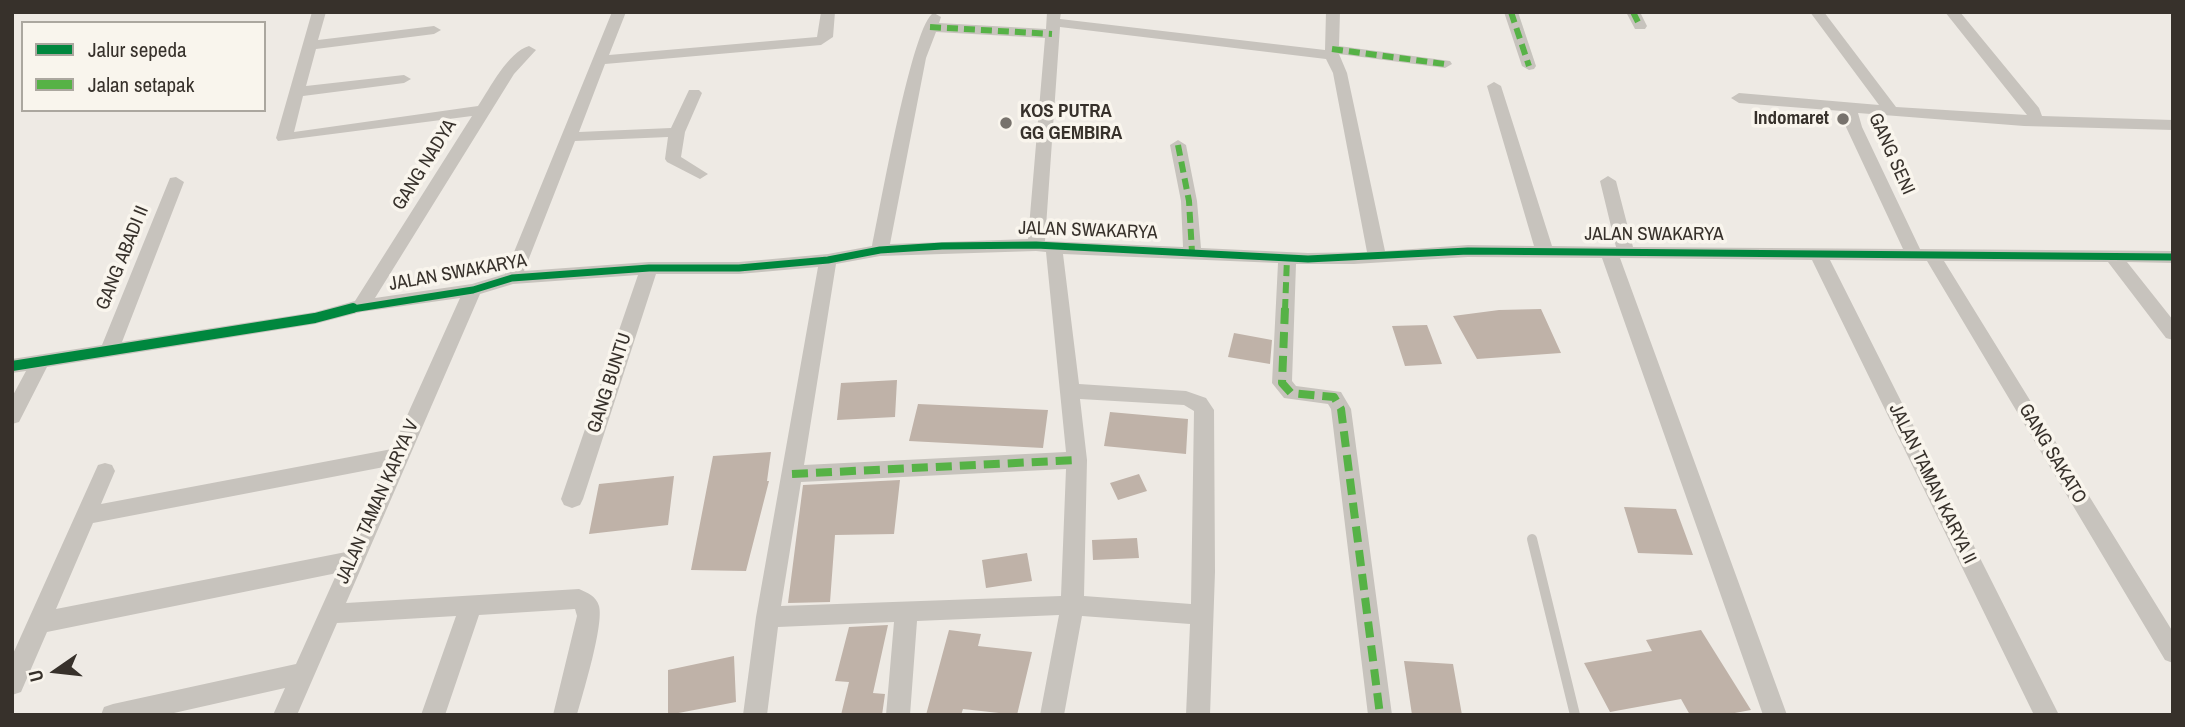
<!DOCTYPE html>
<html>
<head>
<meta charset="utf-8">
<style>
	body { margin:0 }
	#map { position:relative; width:2185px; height:727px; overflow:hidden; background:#eeeae4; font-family:"Archivo Narrow",sans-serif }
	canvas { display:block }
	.frame { position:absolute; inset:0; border:14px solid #37312b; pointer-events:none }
	.legend { position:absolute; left:21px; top:21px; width:245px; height:91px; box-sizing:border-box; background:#f9f5ed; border:2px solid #aba79f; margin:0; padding:9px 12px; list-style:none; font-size:21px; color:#37312b }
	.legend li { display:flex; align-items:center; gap:14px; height:35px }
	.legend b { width:35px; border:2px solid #aba79f }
	.north { position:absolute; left:21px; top:636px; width:70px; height:70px; -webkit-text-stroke:5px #f9f5ed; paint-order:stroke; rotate:256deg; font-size:19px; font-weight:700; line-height:28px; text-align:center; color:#37312b }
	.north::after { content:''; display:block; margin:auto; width:24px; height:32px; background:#37312b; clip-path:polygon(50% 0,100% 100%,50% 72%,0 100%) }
</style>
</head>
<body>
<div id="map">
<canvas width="2185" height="727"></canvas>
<div class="frame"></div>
<ul class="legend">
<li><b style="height:9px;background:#00873e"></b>Jalur sepeda</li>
<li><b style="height:9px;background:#56b246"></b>Jalan setapak</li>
</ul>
<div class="north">U</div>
</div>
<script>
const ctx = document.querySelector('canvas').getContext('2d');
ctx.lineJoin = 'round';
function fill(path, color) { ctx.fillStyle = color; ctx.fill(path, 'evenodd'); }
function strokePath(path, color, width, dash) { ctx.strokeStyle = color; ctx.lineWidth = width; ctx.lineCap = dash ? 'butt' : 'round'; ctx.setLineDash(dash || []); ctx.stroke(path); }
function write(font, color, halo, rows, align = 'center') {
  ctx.font = font + ' "Archivo Narrow",sans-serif'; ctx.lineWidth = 7; ctx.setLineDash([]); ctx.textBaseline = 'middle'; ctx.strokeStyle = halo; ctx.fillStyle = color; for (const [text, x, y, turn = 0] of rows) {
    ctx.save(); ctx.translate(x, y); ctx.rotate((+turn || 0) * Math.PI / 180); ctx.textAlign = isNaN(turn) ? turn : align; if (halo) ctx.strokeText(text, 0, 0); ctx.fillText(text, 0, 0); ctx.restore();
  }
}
fill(new Path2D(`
	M1541 309 1561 353 1477 359 1453 316 1499 310Z
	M1427 325 1442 364 1405 366 1392 326Z
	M1234 333 1272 340 1270 364 1228 357Z
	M897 380 895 417 837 420 841 383Z
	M918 404 1048 410 1043 448 909 441Z
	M1110 412 1188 419 1186 454 1104 446Z
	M771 452 767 481H769L746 571 691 570 713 456Z
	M1139 474 1147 491 1118 500 1110 483Z
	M674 476 668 525 589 534 599 484Z
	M900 480 894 534 835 535 830 602 788 603 803 485Z
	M1624 507 1676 509 1693 555 1638 553Z
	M1137 538 1139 558 1093 560 1092 540Z
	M1027 553 1032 581 986 588 982 560Z
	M888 625 873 693 885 694 882 715H841L849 682 835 681 849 627Z
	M949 630 981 634 978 646 1032 652 1017 715 963 709 961 715H926Z
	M1701 630 1751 710 1724 715H1690L1681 699 1610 712 1584 663 1652 651 1646 640Z
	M734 656 736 702 668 715V670Z
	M1404 661 1453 664 1462 715H1412Z`), '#bfb2a8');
strokePath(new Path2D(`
	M1532 539 1575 715`), '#c7c3bd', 10);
fill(new Path2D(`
	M312 12H326L318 40 434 26 441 30 434 34 316 49 306 86 404 75 411 79 404 83 303 96 294 132 478 106C490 88 508 52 529 46L536 50 514 74 375 298 472 284 505 274 612 12H626L609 55 817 37 821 12H835L833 37 821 45 605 64 579 132 671 128 689 90H699L702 93 685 132 681 157 708 174 700 179 667 162 665 159 668 137 575 141 524 271 649 262H739L828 254 872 246C879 214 913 19 934 13L941 17 939 23 1046 29 1047 12H1061L1060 19 1325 50 1326 12H1340L1339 46 1450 61 1452 64 1445 68 1339 54 1347 73 1385 251 1468 245 1534 246 1487 86 1494 82 1501 86 1552 246 1616 247 1600 181 1608 176 1616 181 1633 247 1903 249 1846 127 1842 111 1739 103 1731 98 1739 93 1879 105 1810 12H1824L1896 107 2027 115 1945 12H1960L2039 108 2042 116 2173 120V130L2024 126 1858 113 1862 127 1920 249 2173 251V263L2127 262 2173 320V340L2166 338 2108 262 1944 261 2173 632V663L2165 660 1927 261 1830 260 2059 715H2034L1812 260 1620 258 1787 715H1763L1602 258 1468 257 1354 264H1296L1292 381 1296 386 1341 392 1351 409 1392 715H1368L1331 409 1328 404 1284 398 1272 383 1278 263 1063 254 1079 384 1186 391 1206 398 1214 410 1215 572 1210 715H1186L1190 624 1082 616 1064 715H1040L1059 615 917 621 910 715H886L894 622 778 627 767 715H743L756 617 818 267 739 274H656L583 499 580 505 572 508 564 505 561 499 638 275 513 284 480 294 346 603 579 589C588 593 596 596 599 606 604 625 583 693 577 715H553L577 616 575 609 479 615 445 715H421L456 616 337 623 297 715H273L285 688 165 715H101L104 707 113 704 296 664 337 573 47 632 21 692 12 695V656L98 465 105 463 112 465 115 471 101 504 392 449 460 298 361 312 315 324 47 367 19 422 12 424V397L26 371 12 373V359L102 345 170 178 176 177 184 182 122 342 315 312 355 301 472 116 278 141 276 138ZM1060 27 1326 59 1333 73 1367 252 1308 253 1201 248 1197 201 1186 145 1178 140 1170 145 1181 201 1183 247 1045 241ZM936 32 1045 38 1028 239 890 244 926 58ZM1036 251 1046 252 1066 452 804 465 836 264 880 256ZM1080 399 1184 405 1194 411 1191 604 1084 596 1087 460ZM384 467 346 552 56 609 93 523ZM1066 469 1061 596 781 606 801 482Z
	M1504 12H1518L1536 66 1534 69 1529 70 1522 66Z
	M1626 12H1640L1647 26 1645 29H1635Z`), '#c7c3bd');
strokePath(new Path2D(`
	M1511 12 1529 66
	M1633 12 1640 26
	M930 27 1052 34
	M1332 49 1445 64
	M1178 145 1189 201 1192 252
	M1285 310 1287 258`), '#56b246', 6, [11, 6]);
strokePath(new Path2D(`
	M1285 308 1282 383 1291 393 1334 397 1341 409 1380 715
	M792 474 1077 460`), '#56b246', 8, [16, 8]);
strokePath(new Path2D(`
	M346 310 473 290 512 278 649 268H739L828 260 880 250 942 246 1036 245 1308 259 1468 251 2173 257`), '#00873e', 7);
strokePath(new Path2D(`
	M12 366 315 318 353 308`), '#00873e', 10);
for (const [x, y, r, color] of [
	[1843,119,7,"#77726c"],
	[1006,123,7,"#77726c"]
]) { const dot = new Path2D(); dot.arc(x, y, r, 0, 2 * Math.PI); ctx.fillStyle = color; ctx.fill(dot); strokePath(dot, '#f9f5ed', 2.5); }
write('bold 19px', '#37312b', '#f9f5ed', [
	["KOS PUTRA",1020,112],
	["GG GEMBIRA",1020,134],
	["Indomaret",1829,119,"right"]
], 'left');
write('19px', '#37312b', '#f9f5ed', [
	["GANG SENI",1891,154,66],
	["GANG NADYA",425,165,-58],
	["JALAN SWAKARYA",1088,231,2],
	["JALAN SWAKARYA",1654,235],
	["GANG ABADI II",123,258,-68],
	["JALAN SWAKARYA",458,273,-10],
	["GANG BUNTU",610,383,-72],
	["GANG SAKATO",2052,454,59],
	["JALAN TAMAN KARYA II",1932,484,64],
	["JALAN TAMAN KARYA V",378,502,-66]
]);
</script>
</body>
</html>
